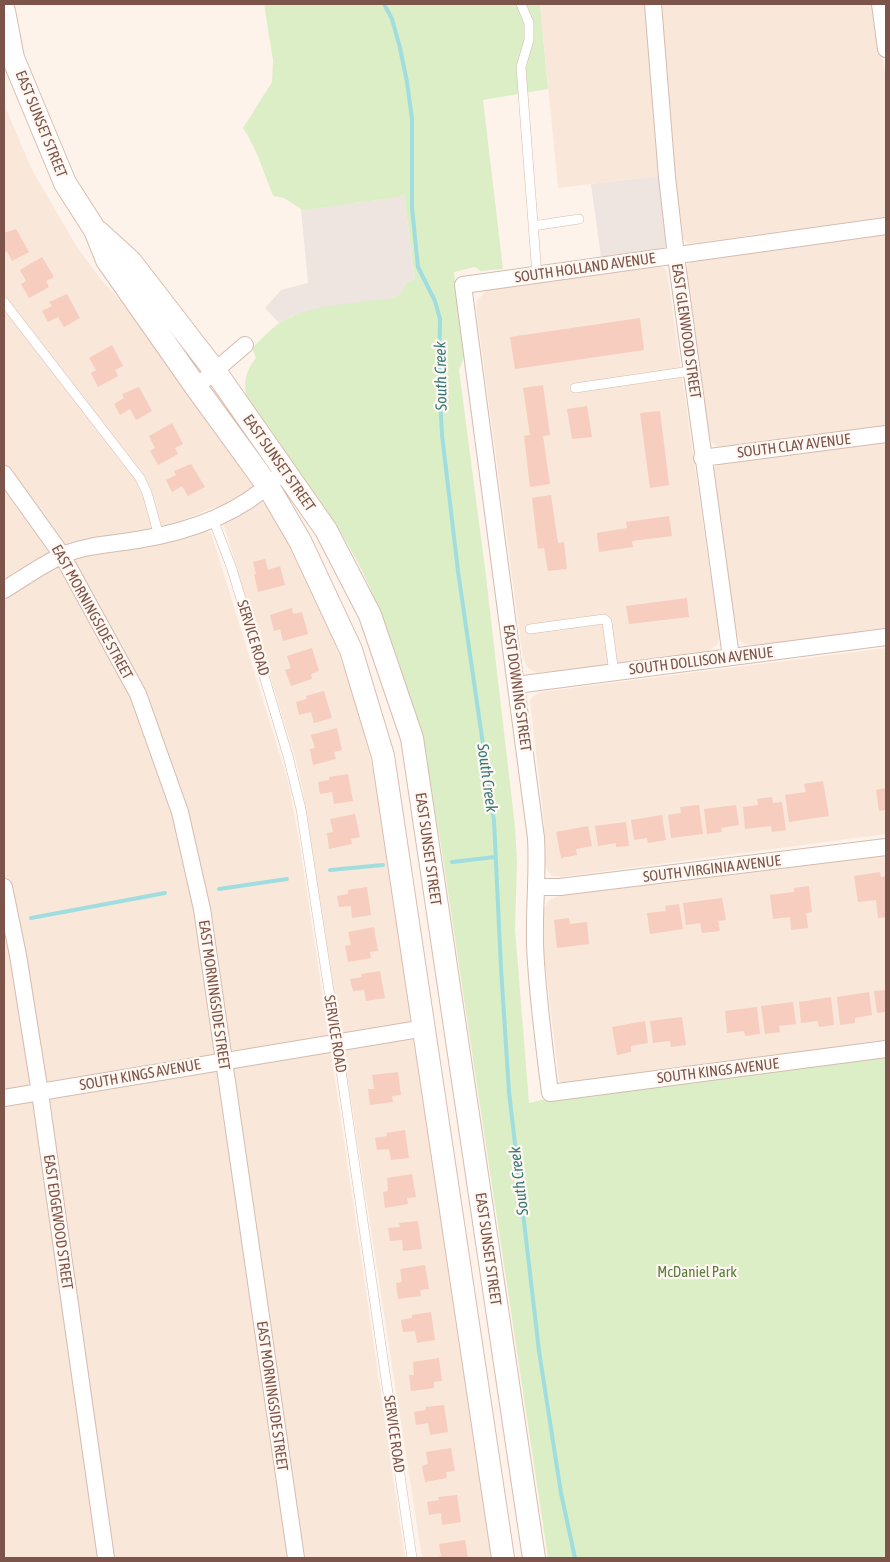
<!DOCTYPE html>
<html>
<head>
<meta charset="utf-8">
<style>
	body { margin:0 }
	#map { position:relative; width:890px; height:1562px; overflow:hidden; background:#fef3ea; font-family:"Asap Condensed",sans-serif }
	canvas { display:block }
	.frame { position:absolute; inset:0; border:5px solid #7d5449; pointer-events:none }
</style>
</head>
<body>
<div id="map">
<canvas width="890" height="1562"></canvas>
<div class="frame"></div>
</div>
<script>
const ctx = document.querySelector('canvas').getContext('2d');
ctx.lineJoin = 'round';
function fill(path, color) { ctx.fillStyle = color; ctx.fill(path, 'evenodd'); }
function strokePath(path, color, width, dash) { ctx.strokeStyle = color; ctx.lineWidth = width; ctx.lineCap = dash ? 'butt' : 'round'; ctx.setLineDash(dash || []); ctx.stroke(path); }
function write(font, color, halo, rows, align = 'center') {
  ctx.font = font + ' "Asap Condensed",sans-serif'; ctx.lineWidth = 4.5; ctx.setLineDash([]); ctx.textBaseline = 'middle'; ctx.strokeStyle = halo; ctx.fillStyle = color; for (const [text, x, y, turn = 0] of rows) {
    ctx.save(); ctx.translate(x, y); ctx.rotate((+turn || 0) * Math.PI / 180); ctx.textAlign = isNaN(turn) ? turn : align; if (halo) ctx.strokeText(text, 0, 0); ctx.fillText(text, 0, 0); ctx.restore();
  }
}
fill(new Path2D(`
	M540 4H875L886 81V217L694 243H687L683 238 675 174 558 188Z
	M4 104 32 170 77 247 102 281 123 303 225 438 285 535 327 622 348 680 368 748 381 809 492 1558H422L303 791 297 764 225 529 215 507 178 522 146 530 150 544 202 531 211 533 288 781 299 840 327 1025 405 1558H4Z
	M886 233V426L723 447 716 446 711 441 709 433 686 272 688 264 695 259Z
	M657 266 663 267 667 272 719 635 718 644 707 652 698 654 538 673 528 668 523 658 476 308 477 301 487 289Z
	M886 441V628L752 646 745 644 739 640 736 632 713 477 714 468 718 465 725 462Z
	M886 648V834L561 877 552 876 548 871 545 864 544 823 531 709 530 700 534 696 541 692Z
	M886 853V1043L562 1083 559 1080 544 955V909L548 901 564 893Z`), '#f9e7da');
fill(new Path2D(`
	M659 176 667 238V245L663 248 601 257 591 184Z
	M404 194 415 279 406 282 401 293 394 298 291 316 279 323 265 308 281 290 308 283 301 209H313L398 197Z`), '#eee4e0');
fill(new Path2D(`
	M264 4H540L548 89 483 100 503 269 481 271 475 267 454 272 465 355 459 370 485 568 515 827 517 862 515 929 529 1103 550 1098 886 1058V1558H548L440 839C421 731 396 620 337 526 309 482 275 443 247 399 243 382 245 372 256 358L252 348C261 340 270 329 281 322 310 304 360 303 394 298L401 293 406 282 415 279 404 194 398 197 313 209H301L284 198 273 196C264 173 257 149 243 128L272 82 273 60Z`), '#dceec6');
strokePath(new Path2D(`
	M384 4 392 19 400 48 407 82 412 119V208L418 267 435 301 440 319 439 380 442 435 458 571 494 821 501 968 509 1092 539 1351 561 1493 575 1558
	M452 862 495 857
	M330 870 383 865
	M219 889 287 879
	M31 918 165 893`), '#a0ddde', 4);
fill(new Path2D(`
	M16 229 29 252 12 261 7 251 4 253V233Z
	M42 257 54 277 46 281 49 287 29 298 21 284 26 281 20 270Z
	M67 294 80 318 64 327 58 317 48 322 42 311 52 306 49 302Z
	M640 318 644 350 515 369 510 337Z
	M112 345 123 366 115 370 118 376 98 387 91 373 96 370 89 358Z
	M543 385 550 435 543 436 550 484 530 487 524 436 530 435 523 388Z
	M139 387 152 411 136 420 130 409 120 415 114 404 124 398 122 394Z
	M587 406 592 437 572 439 567 409Z
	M660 411 669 485 650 488 640 413Z
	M172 423 183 444 175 448 178 454 158 465 150 451 155 448 149 436Z
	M191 464 205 487 188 496 182 486 172 492 166 480 176 475 174 471Z
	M551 495 558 543 564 542 567 569 548 571 544 548 538 549 532 498Z
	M669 516 672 536 632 541 633 547 599 552 597 533 627 528 626 522Z
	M265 559 268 570 280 566 285 585 258 592 254 574H256L253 562Z
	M687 598 689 617 629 624 626 606Z
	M292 608 293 614 302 612 308 634 283 641 280 629 274 631 270 615Z
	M312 648 319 671 311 674 312 679 291 686 285 670 291 668 287 656Z
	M324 691 332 718 314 723 311 712 299 715 296 702 307 699 306 696Z
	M337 728 342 750 334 752 336 759 313 765 310 749 315 748 311 735Z
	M348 774 353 801 334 804 332 792 320 794 318 782 329 780V777Z
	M823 781 829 816 789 822 785 795 806 792 804 784Z
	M886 788V810L879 811 876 790Z
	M772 797 773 803 782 802 786 830 772 832 771 826 745 829 743 807 758 805 757 799Z
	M699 805 703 834 671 838 668 815 681 813 680 807Z
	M736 805 739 825 721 828 722 832 707 834 704 809Z
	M355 814 360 837 351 839 352 844 329 849 327 833 333 832 330 819Z
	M662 815 666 840 648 843 647 838 634 840 631 820Z
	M626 822 629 846 616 847V843L598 846 595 826Z
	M588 826 592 846 576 849 577 855 561 858 556 832Z
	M880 872 881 877 886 876V917L878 918 876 900 858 902 854 876Z
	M809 886 812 912 806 913 808 928 791 930 790 917 773 919 770 895 794 892V888Z
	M367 887 371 915 352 918 351 906 339 907 337 896 348 894V890Z
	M722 898 726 920 718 921 720 931 702 933 700 923 686 925 683 903Z
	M679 904 683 929 650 934 647 913 666 911 665 906Z
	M569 918 570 924 587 922 589 944 557 948 554 920Z
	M374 927 378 951 370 952 371 958 348 962 345 946 351 945 348 932Z
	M380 971 385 998 366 1001 364 990 353 991 350 979 362 977 361 974Z
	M886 990V1012L877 1013 874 991Z
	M869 992 872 1015 855 1018V1023L840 1025 837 997Z
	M831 997 834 1025 819 1027 818 1021 801 1023 799 1002Z
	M793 1002 796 1024 779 1026 780 1032 765 1034 761 1006Z
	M757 1007 760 1034 745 1036 744 1031 727 1033 725 1011Z
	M682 1017 686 1045 671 1047 670 1041 653 1043 650 1021Z
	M645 1021 648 1043 631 1046V1052L617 1055 612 1027Z
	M398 1072 401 1095 392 1096 393 1102 370 1105 368 1089H374L372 1075Z
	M405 1130 409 1158 391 1160 389 1149 377 1150 375 1138 387 1136 386 1133Z
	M412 1174 416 1197 407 1198 408 1204 385 1208 383 1192 388 1191 387 1178Z
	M418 1221 422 1249 403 1251 402 1240 390 1241 388 1228 400 1227 399 1223Z
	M425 1265 429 1289 420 1290 421 1296 398 1299 396 1283 402 1282 400 1269Z
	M431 1312 435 1340 417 1343 415 1331 403 1332 401 1320 412 1318V1315Z
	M439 1358 442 1381 434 1382V1388L411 1391 409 1375H414L413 1362Z
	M444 1405 448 1432 430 1435 428 1423 416 1425 414 1412 426 1410 425 1407Z
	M451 1448 455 1471 446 1472 447 1478 425 1482 422 1466 428 1464 426 1452Z
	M457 1495 461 1522 442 1525 441 1513 429 1515 427 1502 439 1500 438 1497Z
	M465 1540 468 1558H434L441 1556 439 1544Z`), '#f6cdbf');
const service = new Path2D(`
	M521 4 529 23V40L521 67 537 275
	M533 226 579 219
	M4 302 140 478 147 493 159 536
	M575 388 691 371
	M213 519 232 569 288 756 301 809 337 1043 412 1558
	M530 629 604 619 607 622 614 673`);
const minor = new Path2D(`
	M653 4 667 177 676 256 731 657
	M880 4 886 49
	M886 226 463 285 536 838C538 874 534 909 535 945 537 994 544 1044 550 1093L886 1049
	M196 387 245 345
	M702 458 886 434
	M4 474 62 555 138 694 180 812 202 909 296 1558
	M4 590C22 579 43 564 63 555 86 545 113 544 137 540 188 532 238 515 275 479
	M516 685 886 637
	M4 887 18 955 40 1093 106 1558
	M537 887H560L886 847
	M4 1098 425 1028`);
const secondary = new Path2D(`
	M4 11 13 58 65 183 95 230 107 260 196 387 268 486 300 541 351 650 383 756 503 1558
	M98 232 131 262 215 371 326 530 370 615 412 738 534 1558`);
strokePath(service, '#d5bbb0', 10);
strokePath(minor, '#d5bbb0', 18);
strokePath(secondary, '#dabcaf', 24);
strokePath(service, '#fff', 9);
strokePath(minor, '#fff', 16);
strokePath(secondary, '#fff', 22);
write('15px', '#7d5449', '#fff8f2', [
	["EAST SUNSET STREET",41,124,68],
	["SOUTH HOLLAND AVENUE",585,268,-8],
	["EAST GLENWOOD STREET",686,331,82],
	["SOUTH CLAY AVENUE",794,446,-7],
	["EAST SUNSET STREET",279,463,55],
	["EAST MORNINGSIDE STREET",92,612,61],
	["SERVICE ROAD",253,638,73],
	["SOUTH DOLLISON AVENUE",701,661,-7],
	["EAST DOWNING STREET",517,688,82],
	["EAST SUNSET STREET",428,849,82],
	["SOUTH VIRGINIA AVENUE",712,869,-7],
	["EAST MORNINGSIDE STREET",214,995,82],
	["SERVICE ROAD",335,1034,81],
	["SOUTH KINGS AVENUE",718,1071,-7],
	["SOUTH KINGS AVENUE",140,1075,-10],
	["EAST EDGEWOOD STREET",58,1222,82],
	["EAST SUNSET STREET",488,1249,82],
	["EAST MORNINGSIDE STREET",272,1396,82],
	["SERVICE ROAD",394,1434,82]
]);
write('15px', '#597d3d', '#fff8f2', [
	["McDaniel Park",697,1272]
]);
write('italic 16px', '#38797b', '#fff8f2', [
	["South Creek",441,376,-91],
	["South Creek",487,778,82],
	["South Creek",519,1181,-97]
]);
</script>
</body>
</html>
